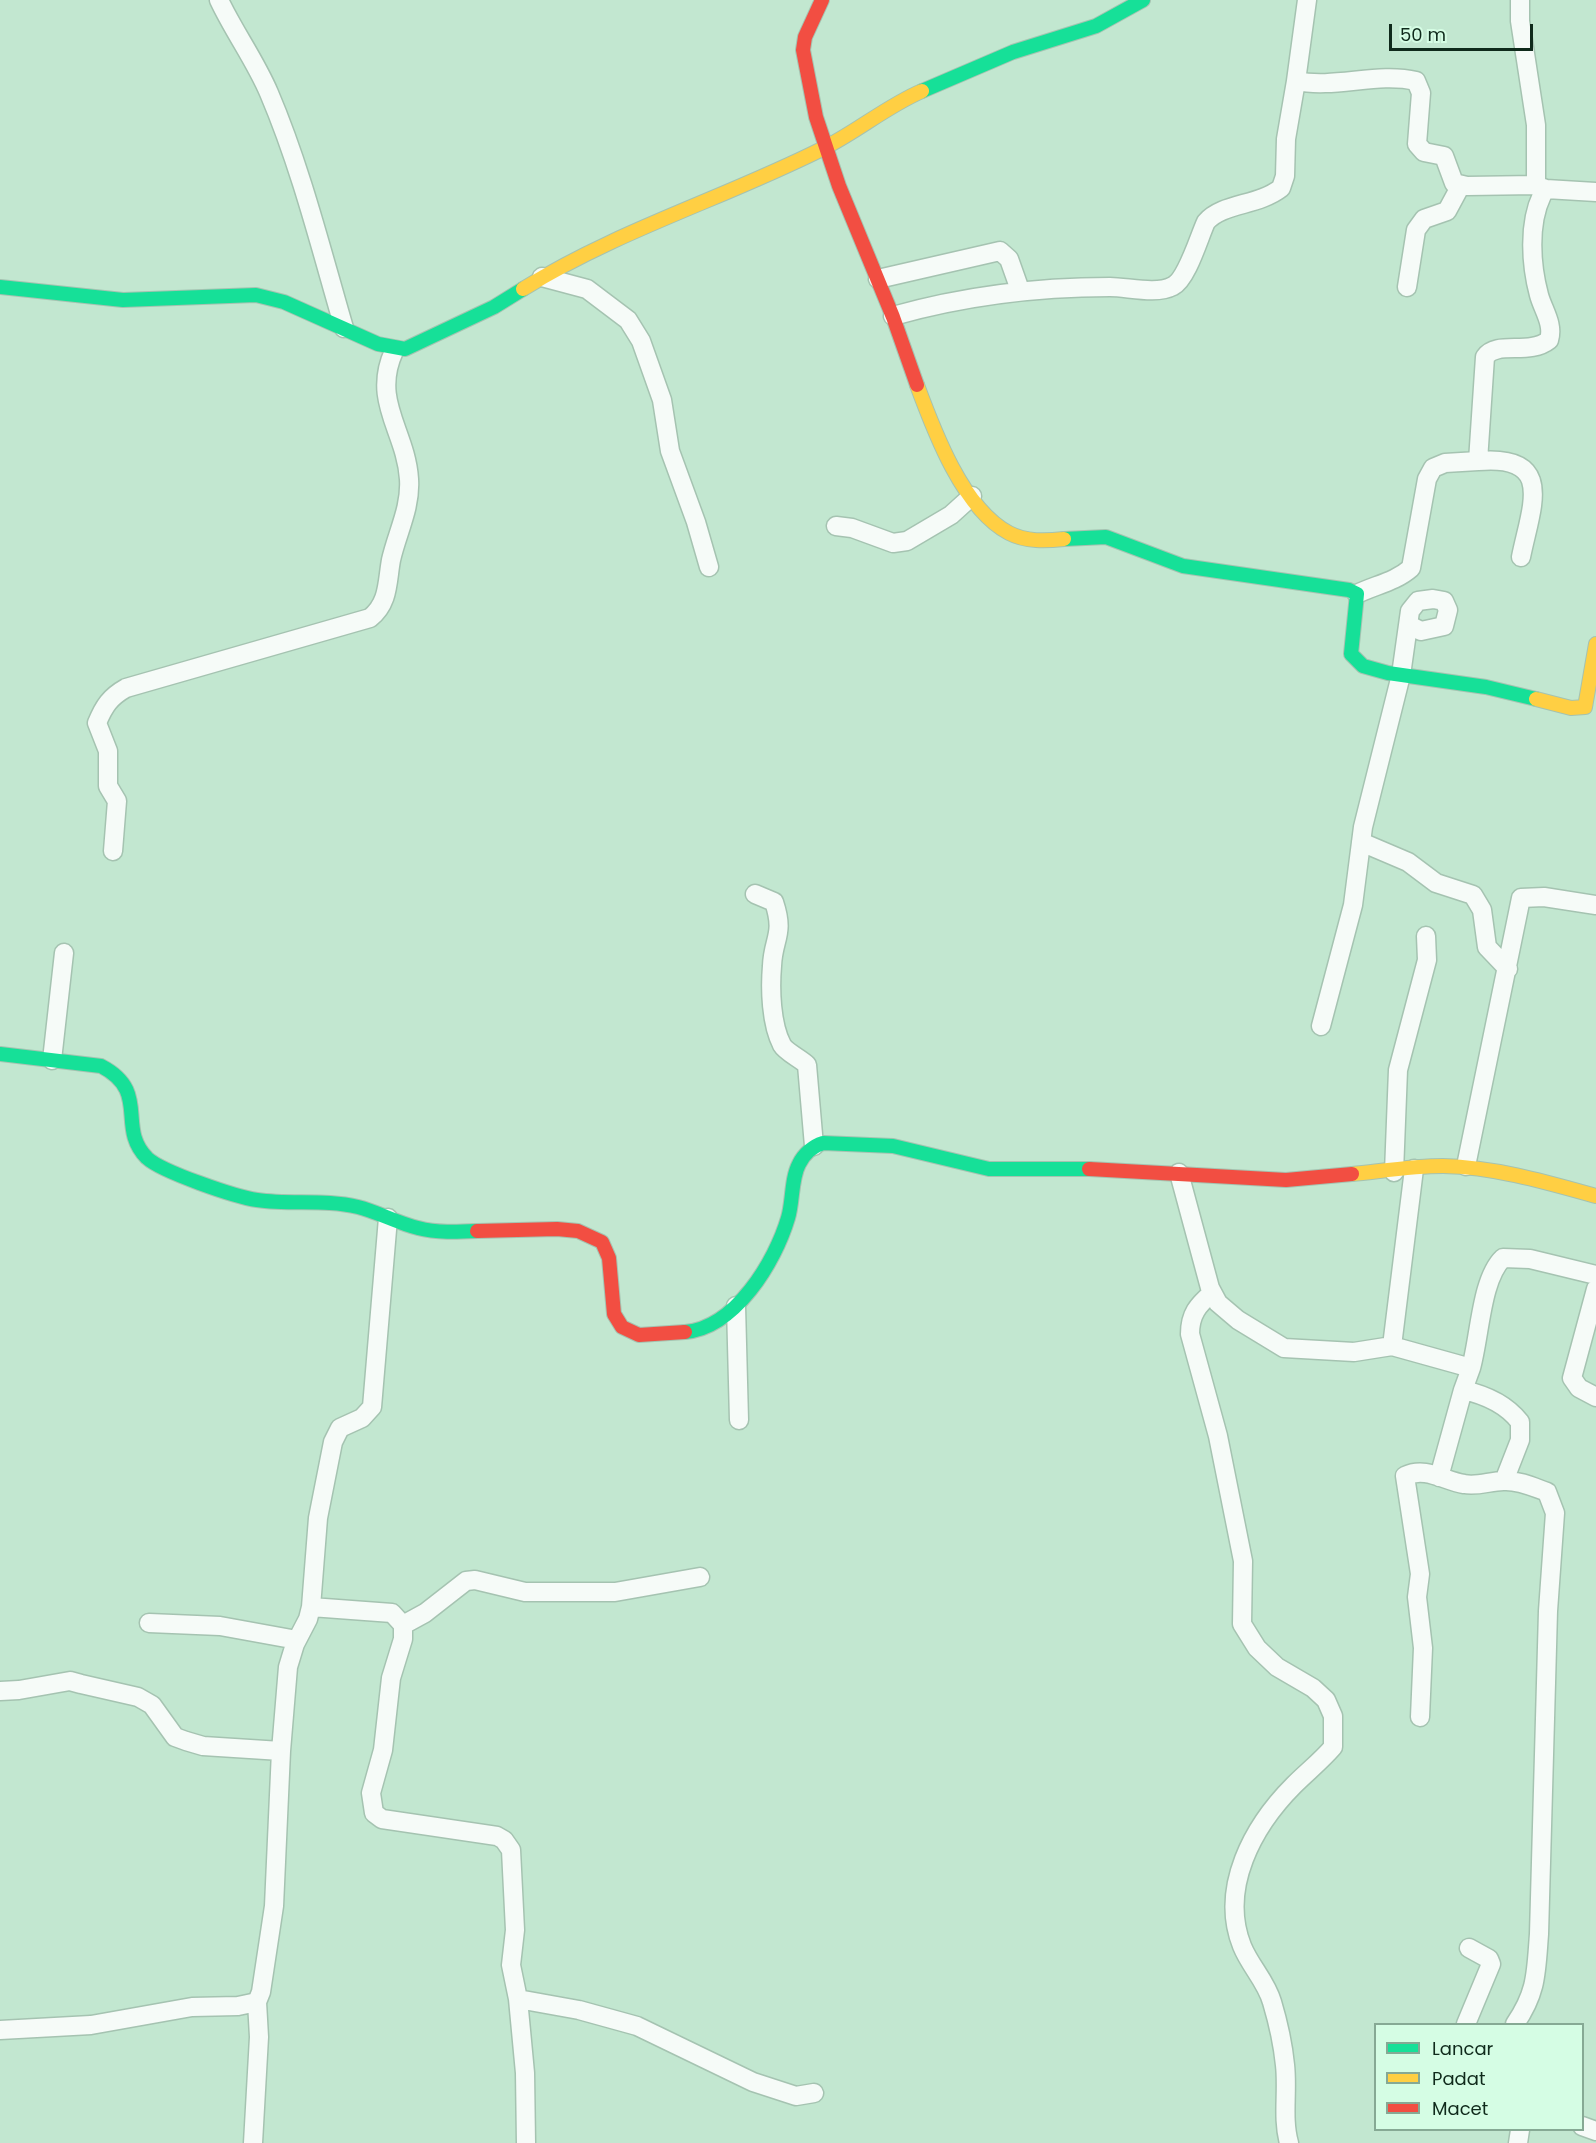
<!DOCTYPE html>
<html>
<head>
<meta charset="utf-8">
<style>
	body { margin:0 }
	#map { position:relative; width:1596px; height:2143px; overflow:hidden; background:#c2e7d0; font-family:Poppins,sans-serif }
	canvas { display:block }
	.legend { position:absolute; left:1374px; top:2023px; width:210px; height:108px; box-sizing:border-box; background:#d5fde4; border:2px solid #86a994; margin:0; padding:8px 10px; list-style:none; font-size:18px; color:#0f2a1b }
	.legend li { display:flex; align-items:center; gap:12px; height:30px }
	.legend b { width:30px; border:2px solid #86a994 }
	.scale { position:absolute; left:1389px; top:24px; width:144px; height:27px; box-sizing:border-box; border:3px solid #0f2a1b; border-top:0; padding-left:8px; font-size:18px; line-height:21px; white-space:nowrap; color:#0f2a1b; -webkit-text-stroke:4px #d5fde4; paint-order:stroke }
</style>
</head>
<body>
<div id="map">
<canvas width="1596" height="2143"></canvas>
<ul class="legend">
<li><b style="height:8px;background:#16e098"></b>Lancar</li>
<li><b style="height:8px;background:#ffcf43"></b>Padat</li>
<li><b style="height:8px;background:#f24e42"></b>Macet</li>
</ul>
<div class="scale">50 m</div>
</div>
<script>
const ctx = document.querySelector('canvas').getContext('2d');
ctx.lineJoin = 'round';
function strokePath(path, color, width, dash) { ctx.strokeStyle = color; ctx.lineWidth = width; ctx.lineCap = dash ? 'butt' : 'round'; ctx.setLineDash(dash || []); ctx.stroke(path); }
const street = new Path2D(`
	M219 0C234 32 255 60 269 93 301 168 321 249 344 328
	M1307 0 1296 81C1335 89 1377 72 1416 81L1421 93 1417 144 1424 152 1444 156 1454 183 1467 186 1536 185 1546 189
	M1520 0V21L1536 125V185
	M542 277 587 289 628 320 641 341 662 400 670 451 696 522 709 567
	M878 279 1000 251 1009 259 1020 290
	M1407 287 1416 230 1424 219 1447 211 1461 185
	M893 316C964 296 1035 287 1110 287 1128 287 1156 295 1173 286 1187 279 1199 237 1206 222 1222 203 1258 206 1281 188L1285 176 1286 139 1296 81
	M1478 461C1556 454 1531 507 1521 557
	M836 526 852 528 893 543 907 541 951 515 972 496
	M1357 594C1375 585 1395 582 1411 568L1427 479 1433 468 1445 463 1478 461 1485 357C1497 340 1529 356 1549 340 1554 324 1543 310 1539 295 1531 265 1528 224 1542 195L1546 189 1596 192
	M1361 842 1408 862 1436 883 1473 895 1482 910 1487 947 1508 969
	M113 851 117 801 108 786V751L97 723C104 706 110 697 126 688L370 618C389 603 387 582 391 560 397 533 411 508 409 479 406 431 371 401 394 351
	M755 894 774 902C785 935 773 938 772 966 770 989 771 1024 782 1045 786 1052 801 1059 807 1065L814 1146
	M1321 1026 1353 905 1363 827 1401 675 1410 611 1418 601 1433 599 1444 601 1448 610 1444 626 1421 631 1409 625
	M52 1060 64 953
	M1466 1166 1521 898 1544 897 1596 905
	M1394 1172 1398 1070 1427 960 1426 936
	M1179 1173 1210 1288 1218 1303 1238 1320 1284 1348 1354 1352 1392 1346 1471 1368 1463 1390C1486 1395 1506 1404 1520 1422V1440L1504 1481
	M1596 1289 1572 1378 1579 1388 1596 1397
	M1212 1293C1198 1305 1190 1314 1190 1334L1218 1436 1243 1561 1242 1624 1257 1648 1277 1667 1313 1688 1326 1700 1333 1716V1747C1321 1761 1307 1772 1294 1785 1253 1826 1219 1888 1242 1946 1250 1966 1266 1981 1272 2002 1278 2022 1283 2045 1285 2065 1288 2091 1282 2118 1289 2143
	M736 1306 739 1420
	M1392 1346 1414 1169
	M1471 1368C1480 1336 1481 1279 1503 1258L1530 1259 1596 1275
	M1439 1477 1463 1390
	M311 1607 392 1613 403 1625V1639L391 1678 383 1750 371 1793 374 1813 382 1819 497 1836 504 1840 511 1850 515 1930 511 1965 518 1999 525 2073 526 2143
	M149 1623 220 1626 297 1640
	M403 1625 425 1613 466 1581 475 1580 525 1592H615L700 1577
	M0 1691 19 1690 70 1681 81 1684 138 1697 152 1705 175 1737 186 1741 203 1746 281 1751
	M1420 1717 1423 1648 1417 1597 1420 1574 1405 1476C1426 1466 1444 1481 1464 1484 1479 1487 1492 1480 1506 1481 1521 1481 1533 1487 1547 1492L1555 1513 1548 1611 1539 1934C1536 1973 1537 1992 1515 2024
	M518 1999 579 2010 637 2026 753 2082 796 2096 814 2093
	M1466 2024 1491 1964 1489 1959 1469 1948
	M0 2030 91 2025 192 2007 238 2006 257 2002 261 1992 274 1906 281 1751 288 1667 295 1644 308 1619 311 1607 318 1518 333 1442 340 1428 362 1418 372 1407 388 1218
	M1582 2126 1596 2131
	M253 2143 259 2037 257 2002
	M1518 2143 1520 2130`);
const fast = new Path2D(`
	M922 91 1013 52 1096 26 1143 0
	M0 287 123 300 256 295 284 302 378 344 405 349 494 307 523 289
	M1064 539 1106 537 1183 566 1349 590 1357 594 1351 654 1363 666 1388 673 1486 687 1536 699
	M0 1054 101 1066C151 1092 116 1127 147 1158 162 1172 236 1197 257 1200 291 1205 325 1199 358 1207 378 1212 397 1223 418 1228 437 1233 457 1232 477 1231
	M685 1332C735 1328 775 1262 788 1218 793 1202 791 1179 799 1164 804 1154 813 1146 823 1143L893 1146 989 1169H1089`);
const slow = new Path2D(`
	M523 289C618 230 725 198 824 148 858 131 887 106 922 91
	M917 385C934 431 963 509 1009 533 1026 542 1046 541 1064 539
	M1536 699 1571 708 1585 707 1596 644
	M1352 1174C1382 1171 1413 1166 1443 1166 1495 1167 1546 1182 1596 1196`);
const jam = new Path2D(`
	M822 0 805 37 803 50 816 117 839 186 893 317 917 385
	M1089 1169 1286 1180 1352 1174
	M477 1231 557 1229 578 1231 602 1242 609 1258 614 1314 622 1327 639 1335 685 1332`);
strokePath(street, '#a5c3b1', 21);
strokePath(fast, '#a5c3b1', 16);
strokePath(slow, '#a5c3b1', 16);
strokePath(jam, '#a5c3b1', 16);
strokePath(street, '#f6fbf8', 18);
strokePath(fast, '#16e098', 14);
strokePath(slow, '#ffcf43', 14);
strokePath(jam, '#f24e42', 14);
</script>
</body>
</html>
